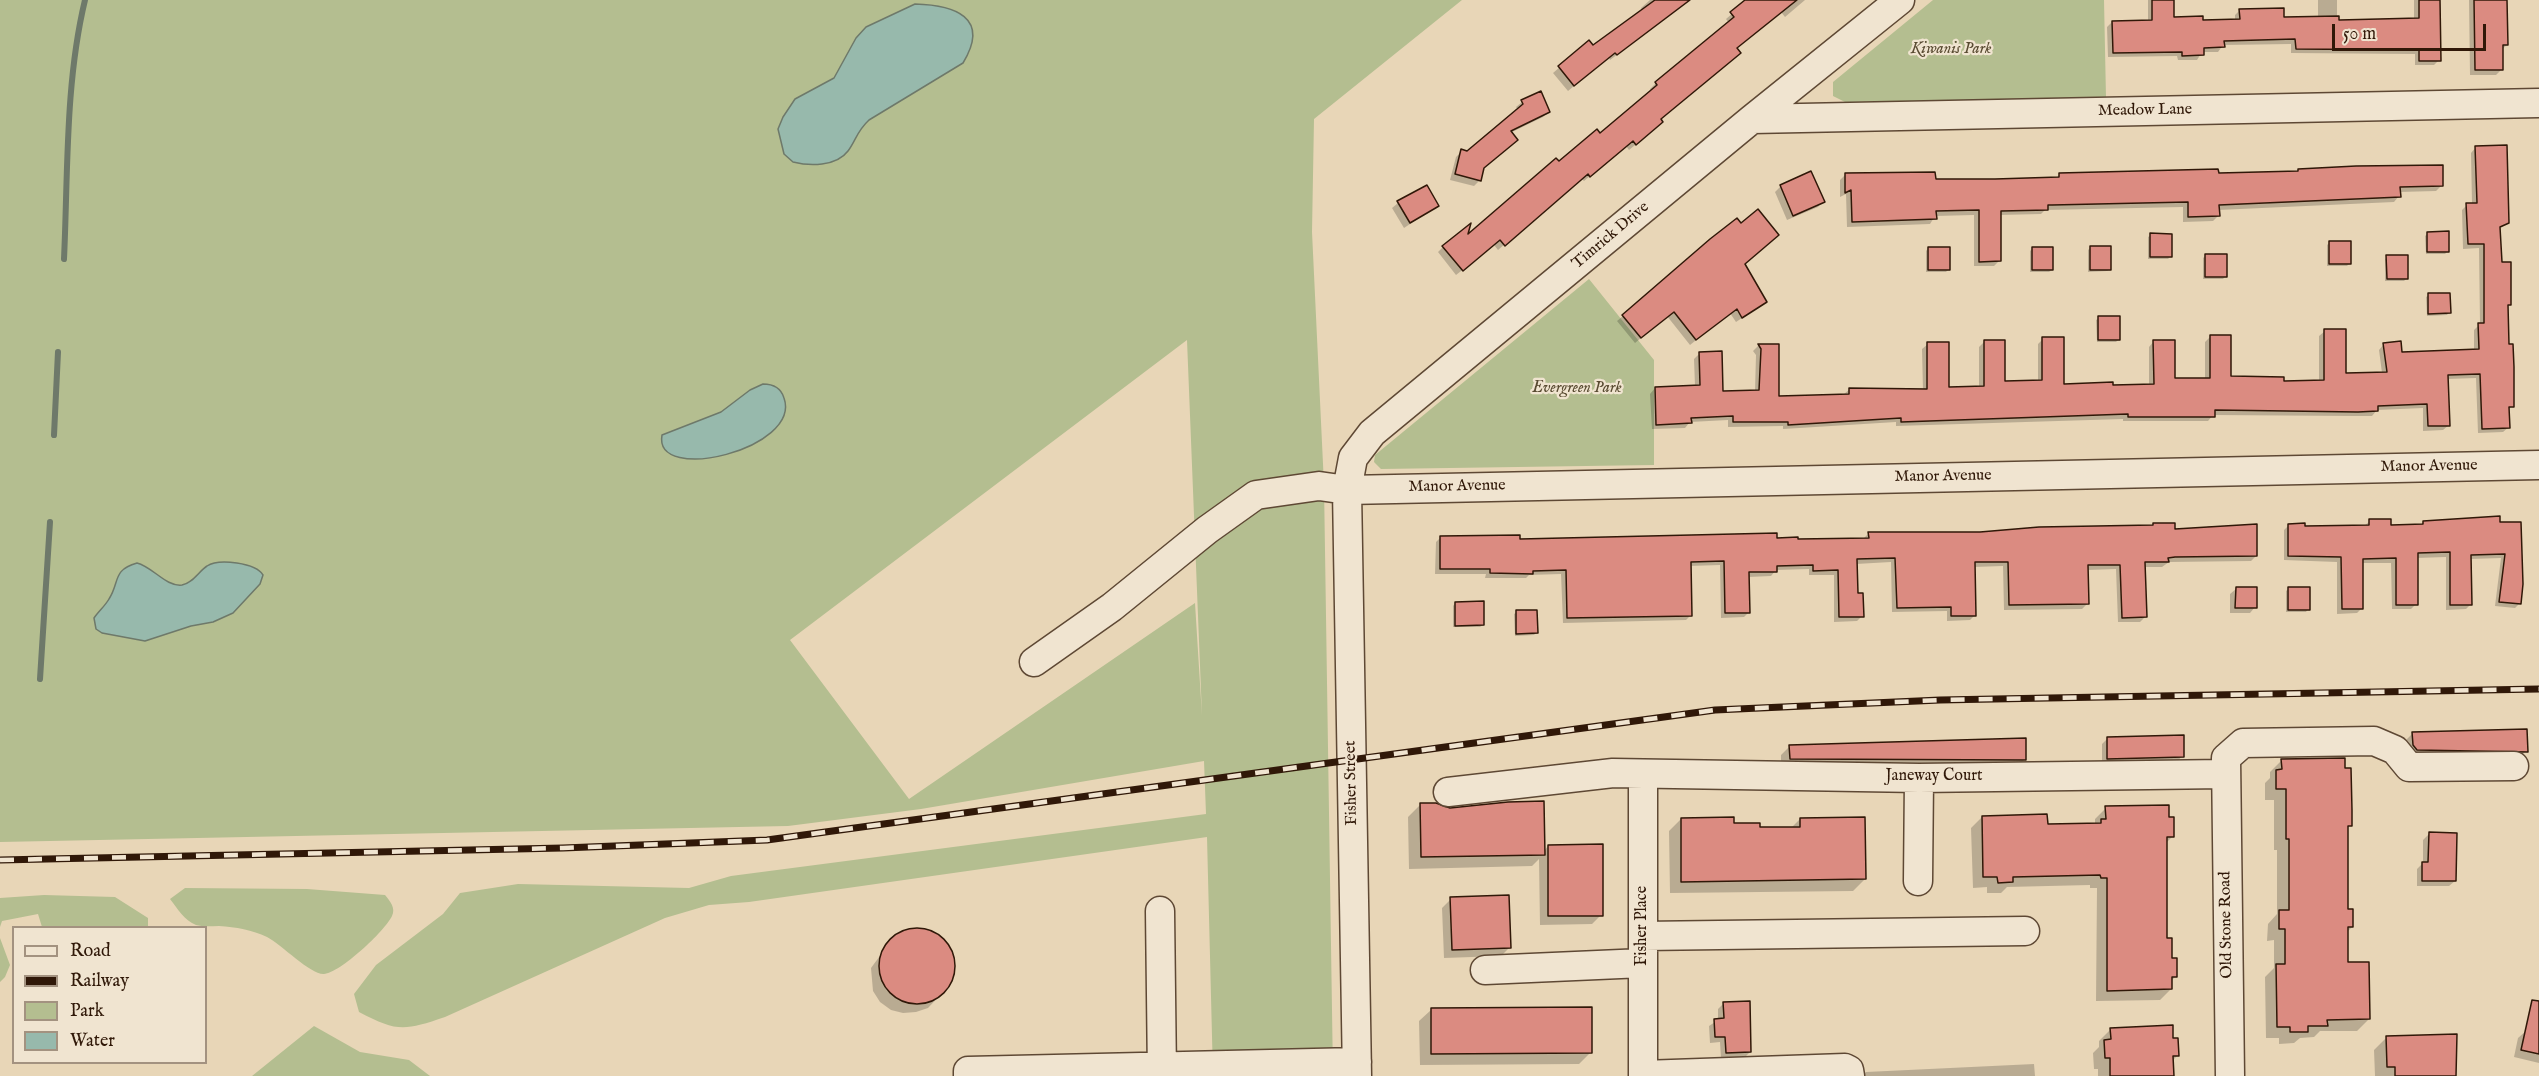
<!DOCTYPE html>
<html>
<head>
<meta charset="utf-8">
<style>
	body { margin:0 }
	#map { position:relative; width:2539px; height:1076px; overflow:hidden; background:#e8d6b7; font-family:"IM FELL English",serif }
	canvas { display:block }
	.legend { position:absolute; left:12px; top:926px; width:195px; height:138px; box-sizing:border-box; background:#f0e4d0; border:2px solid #a39280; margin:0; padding:8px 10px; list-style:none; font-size:18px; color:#301808 }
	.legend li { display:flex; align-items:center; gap:12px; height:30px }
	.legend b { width:30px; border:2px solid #a39280 }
	.scale { position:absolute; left:2332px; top:24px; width:154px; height:27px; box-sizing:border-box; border:3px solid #301808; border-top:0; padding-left:8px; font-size:18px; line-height:21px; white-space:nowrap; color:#301808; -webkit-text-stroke:4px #f0e4d0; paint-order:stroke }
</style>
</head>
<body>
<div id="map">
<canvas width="2539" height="1076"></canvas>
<ul class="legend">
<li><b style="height:8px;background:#f0e4d0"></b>Road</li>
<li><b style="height:8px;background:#301808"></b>Railway</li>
<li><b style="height:16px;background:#b4be90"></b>Park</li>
<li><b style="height:16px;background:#97b9ac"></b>Water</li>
</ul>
<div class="scale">50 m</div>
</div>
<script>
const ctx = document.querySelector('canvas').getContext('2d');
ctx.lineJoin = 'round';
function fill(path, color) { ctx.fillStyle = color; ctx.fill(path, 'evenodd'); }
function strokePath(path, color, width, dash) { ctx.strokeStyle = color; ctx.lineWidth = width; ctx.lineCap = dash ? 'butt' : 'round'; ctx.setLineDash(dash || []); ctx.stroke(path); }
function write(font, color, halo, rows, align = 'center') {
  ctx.font = font + ' "IM FELL English",serif'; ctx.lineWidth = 4.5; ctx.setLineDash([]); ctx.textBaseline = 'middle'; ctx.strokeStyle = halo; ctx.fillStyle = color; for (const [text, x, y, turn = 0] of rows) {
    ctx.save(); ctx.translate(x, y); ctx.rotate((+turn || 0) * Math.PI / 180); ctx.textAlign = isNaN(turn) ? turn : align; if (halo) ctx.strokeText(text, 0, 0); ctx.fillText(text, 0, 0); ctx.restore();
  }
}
fill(new Path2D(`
	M0 0H1462L1314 119 1312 232 1324 485 1333 1076H1213L1207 837 749 902 709 905 665 918 445 1017C404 1031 397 1032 359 1012L354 994 376 965 443 914 460 893 518 884 689 888 731 876 1206 814 1204 761 921 809 788 826 0 842ZM1187 340 1202 716 1195 603 909 799 790 640Z
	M1933 0H2104L2106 98 1845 102 1833 96V82Z
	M1589 279 1654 360V465L1381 469 1374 462 1375 455Z
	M185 888 307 889 385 895C390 901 396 908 392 916 385 931 340 973 324 974 311 975 282 945 267 937 252 930 236 927 219 926 211 926 203 927 196 925 185 921 177 908 170 899Z
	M44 895 115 897 148 918V927H42L38 914 2 921 0 927V898Z
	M0 938 10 965 5 977 0 982Z
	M314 1026 360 1052 409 1060 430 1076H252Z`), '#b4be90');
const water = new Path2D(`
	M915 4C954 5 991 17 963 63L869 120C857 131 856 140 848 151 836 167 809 166 793 162L784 154 778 129 783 117 795 99 834 78 856 38 866 27Z
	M763 384C774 384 781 388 784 398 802 449 653 485 662 435L721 412 750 390Z
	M137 563C153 567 166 587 182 585 193 583 199 571 207 566 219 558 256 563 263 575L260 584 233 613 213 622 191 626 145 641 102 633 96 629 94 618C98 612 105 606 109 599 120 582 112 570 137 563Z`);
fill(water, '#97b9ac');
strokePath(water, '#6e796a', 1.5);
fill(new Path2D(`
	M1650 0H1680L1677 10 1610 60 1609 57 1568 91 1553 73 1589 42 1592 47 1643 11 1641 8Z
	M1748 0H1805L1785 17 1781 12 1736 49 1659 120 1656 128 1629 150 1626 146 1584 181 1581 178 1498 250 1494 245 1456 275 1438 252 1443 247 1465 238 1559 163 1600 135 1652 92 1650 89 1656 83 1729 23 1726 19Z
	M2148 0H2172V18L2202 22 2235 21V15L2240 10 2282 19 2318 18V0H2337V21L2414 20V0H2439V60L2434 65H2415V54L2291 53V44L2223 45 2218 52H2202L2197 60H2178L2177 56 2108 57 2107 27 2112 22H2148Z
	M2469 0H2506L2507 45 2501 50 2502 69 2496 75H2470Z
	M1522 102 1549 111 1543 117 1510 133 1482 169 1480 180 1474 186 1450 180 1456 157 1462 151 1468 153 1518 110 1516 107Z
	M2476 147 2508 222 2499 229 2500 263 2510 304 2506 307 2512 406 2508 410 2509 427 2503 432 2478 433 2476 378 2447 379 2449 425 2443 430 2423 431V408L2377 410 2372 416H2352L2213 415 2208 421H2123V419L1896 426V422L1783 429V426L1728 427V420L1690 422 1685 428 1652 429 1650 394 1655 388 1695 386 1694 359 1700 353 1722 392 1755 391 1756 355 1753 351 1758 346H1778V398L1844 394 1850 389 1923 391 1922 349 1928 344 1947 388 1979 387V347L1984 342 2004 382H2038V344L2043 339 2062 385 2112 387 2149 386V347L2154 341 2174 380 2205 379V342L2210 337 2230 378 2283 382 2319 381V336L2325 331 2344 375 2382 373 2379 350 2384 344 2401 353 2474 351V330L2480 324 2479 248 2463 249 2462 210 2467 205 2472 204 2471 153Z
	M1845 175 1934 181 2055 179 2059 175H2217L2442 185 2436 191 2399 192V196L2394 202 2218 210V216L2213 221 2183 222V207L2045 210 2041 214 1999 215V261L1994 266H1974V215L1935 216 1930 224 1847 227 1846 194 1840 197V180Z
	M1781 186 1823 201 1818 207 1787 220 1775 192Z
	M1398 203 1437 206 1404 228 1392 208Z
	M2428 233 2448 251 2445 254H2426L2425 236Z
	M2151 235 2171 256 2168 259H2148V237Z
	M2330 242 2349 264 2347 266H2327V245Z
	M1928 248 1948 270 1946 272H1926V251Z
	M2090 248 2110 269 2107 271 2088 272V250Z
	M2032 249 2052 270 2049 272H2030V251Z
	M2206 255 2225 277 2223 279H2203V258Z
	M2387 257 2407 278 2404 281H2385V259Z
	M2429 295 2449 312 2447 315 2427 316 2426 297Z
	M1766 302 1736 322 1730 313 1690 345 1667 316 1635 343 1617 321 1623 316Z
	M2099 318 2119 339 2116 342H2097L2096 320Z
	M2499 518 2520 603 2515 608 2495 606 2501 558 2470 559 2471 604 2466 609 2446 610V557L2416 558V604L2411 609H2392L2391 563H2362V608L2357 613 2337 614V562L2284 560V530L2289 525 2304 528 2364 526 2370 521 2389 526H2420L2423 522Z
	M2208 526H2256V556L2251 561 2169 562 2162 567H2144L2145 617 2140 622H2118L2116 569 2087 570V604L2082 609 2004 610 2003 566 1973 567 1975 615 1970 620 1947 621V611L1892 612 1891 562 1856 564V595L1862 616 1857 621 1834 622V575H1809V569L1776 570 1771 576 1748 577 1749 612 1744 617 1721 618 1720 565 1689 566 1691 615 1686 620 1563 623 1561 574 1529 575 1526 578H1485L1486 574H1435L1436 542 1441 537 1518 541H1797L1864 538 1869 533 2204 530Z
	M2289 588 2308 609 2306 612H2286V591Z
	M2236 589 2255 607 2250 613H2230V594Z
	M1455 603 1483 625 1480 627H1453V606Z
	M1517 612 1536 633 1534 635 1515 636 1514 614Z
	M2413 733 2526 751 2517 760 2408 759 2404 742Z
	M2107 739 2182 756 2177 762 2102 764V744Z
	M1790 746 2025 759 2016 768H1781V755Z
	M2282 760 2350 825 2347 829 2346 911 2352 927 2347 932 2346 963 2369 1019 2357 1031H2320L2314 1037 2300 1038 2294 1043 2279 1044V1038H2266L2265 977 2274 968V940L2267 941 2268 924 2277 914V850H2274V800H2265V783L2270 778V772Z
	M1420 805 1544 851 1548 846 1601 915 1592 924 1540 925 1539 859 1532 866 1409 869 1408 817Z
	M2106 808 2168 819 2173 836 2165 844V940L2176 976 2171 981V989L2160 1000 2096 1001 2097 888H2090V885L2007 887 2001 893H1987V887L1973 888 1971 828 1982 817 2046 826 2095 824V819Z
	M1681 819 1759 829 1791 828 1800 819 1865 879 1853 891 1670 893 1669 831Z
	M2429 834 2455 881 2449 886H2417V869L2423 863V840Z
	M1451 899 1510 947 1501 956 1444 958 1442 908Z
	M915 929 937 935 952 954 953 977 946 989 928 1008 916 1012 903 1013 891 1010 880 1002 873 991 871 968 893 938Z
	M1724 1003 1750 1052 1744 1058H1721L1720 1042 1710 1043 1709 1026 1718 1020V1009Z
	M1431 1010 1591 1052 1579 1064 1420 1065 1419 1021Z
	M2111 1029 2172 1040 2178 1055 2171 1062 2172 1076H2098V1069H2094L2093 1053 2099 1047V1041Z
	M2526 1031 2539 1034V1063L2514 1057 2518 1038Z
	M2386 1038 2456 1076H2375L2374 1050Z
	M2034 1064 2035 1076H1862L1866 1072Z`), '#0003');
strokePath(new Path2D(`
	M64 259C68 174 65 83 85 0
	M54 435 58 352
	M40 679 50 522`), '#6e796a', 6);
const building = new Path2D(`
	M1655 0H1690L1617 55 1615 53 1574 86 1558 66 1589 40 1593 45Z
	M1745 0H1797L1737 48 1741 53 1661 119 1663 122 1636 145 1633 141 1590 177 1588 174 1505 246 1500 240 1463 271 1442 246 1471 223 1468 234 1556 158 1559 161 1597 129 1600 133 1657 85 1655 82 1734 17 1730 12Z
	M2152 0H2174V17L2203 16V20L2240 19 2239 9 2284 8V17L2339 16V20L2419 18V0H2440L2441 61H2419V50L2296 49 2295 39 2224 41 2225 47 2204 48V55L2182 56V52L2113 53 2112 21 2152 20Z
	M2474 0H2507L2508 45H2503V70H2475Z
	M1541 91 1550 112 1511 131 1518 140 1484 168 1481 181 1455 174 1461 149 1467 151 1523 104 1521 100Z
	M2507 145 2509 223 2500 227 2502 262H2511V305H2508L2509 344H2513L2514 367V407H2509L2510 428 2482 429 2480 374 2448 375 2450 426H2428L2427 404 2378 406V411L2358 412 2215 410V417H2128V414L1901 422V418L1788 425V422H1733V416L1691 418 1692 423 1656 425 1655 387 1700 385 1699 352 1722 351 1723 391 1759 390 1761 349 1758 344H1779V396L1849 394V388L1927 389V342H1949V387L1984 386V340H2005V381L2042 380V337H2064V384L2113 382V385L2154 384 2153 340H2175V378H2210V335H2231V376L2284 377V381L2324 380V329H2346V373L2387 372 2383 343 2401 341 2402 352 2479 349 2478 323H2484V244H2468L2466 203H2477L2475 146Z
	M2443 165V186L2400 187 2401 197 2219 205 2220 216 2188 217V202L2052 205H2048V210L2001 211V261L1979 262V210L1936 211 1937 219 1852 222 1851 190 1845 193V173L1935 172 1936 179H1995L2059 177V173L2218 169 2219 173 2298 171V169L2356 166Z
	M1811 171 1825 202 1793 216 1780 185Z
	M1427 185 1439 206 1410 223 1397 201Z
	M1758 209 1779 235 1745 264 1767 302 1742 318 1737 309 1696 340 1674 312 1641 338 1622 315 1710 239 1737 218 1741 223Z
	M2449 231V252H2427V232Z
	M2150 233 2172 234V257H2150Z
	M2329 241H2351V264H2329Z
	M2090 246H2111V270H2090Z
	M1928 247H1950V270H1928Z
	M2032 247H2053V270H2032Z
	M2205 254H2227V277H2205Z
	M2386 255H2408V279H2387Z
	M2428 293H2450L2451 313 2428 314Z
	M2098 316H2120V340H2098Z
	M2500 516V522H2521L2523 584 2521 604 2499 602 2505 554 2471 555 2472 605H2450V552L2418 553V605H2396V558L2363 559V609H2342L2341 557 2288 556V524L2305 523V526L2369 525V519H2391V525L2423 524V521Z
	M2153 523H2175V529L2257 524V556L2175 557 2168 558 2169 562H2145L2147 617 2122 618 2120 565H2088L2089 604 2009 605 2008 562H1975L1976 616H1951V607L1897 608 1895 558 1857 559 1858 593H1863L1864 617H1839L1838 570 1813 571V565L1777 566V572H1749L1750 613H1725L1724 561 1691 562 1692 616 1567 618 1566 570 1533 571V574L1490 573V569H1440V536L1520 535V539L1777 533V538L1798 537V539L1869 538 1868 532H1980L2039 527 2153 525Z
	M2236 587H2257V608H2235Z
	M2288 587H2310V610H2288Z
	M1484 601V625L1455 626V602Z
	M1516 610H1537L1538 633 1516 634Z
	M2527 729 2528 752 2417 750 2413 745 2412 732Z
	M2184 735V757L2107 759V737Z
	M2026 738V760L1790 759 1789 745Z
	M2345 758V768H2351L2352 810V826H2348V909H2353V927H2348V962H2369L2370 1019 2327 1020 2328 1026H2308V1032H2290V1027H2277L2276 964H2285V929H2279V910H2289V839H2286V789H2276V770L2282 769 2281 759Z
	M1544 801 1545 855 1421 857 1420 803H1436L1450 808 1508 802Z
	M2169 805V817H2174V837H2167V938H2172V958H2177V977H2172V989L2107 991V878H2101L2100 875 2013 877V882L1998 883 1997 877H1983L1982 816 2047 814 2048 824 2101 823V819H2106L2105 806Z
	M1734 817V823H1760V827H1800V818L1865 817 1866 879 1681 882V818Z
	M2429 832 2457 833 2456 881H2422V862H2428Z
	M1603 844V916H1548V845Z
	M1509 895 1511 948 1452 950 1450 897Z
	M879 966a38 38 0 1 1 76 0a38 38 0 1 1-76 0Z
	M2532 1000 2539 1001V1054L2521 1050Z
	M1750 1001 1751 1052 1726 1053 1725 1037H1715L1714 1019 1724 1018 1723 1002Z
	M1592 1007V1053L1431 1054V1008Z
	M2173 1025V1038H2178L2179 1056H2173L2174 1076H2110V1058H2105L2104 1040 2111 1039 2110 1028Z
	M2457 1034 2456 1076H2395V1067H2387L2386 1036Z`);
fill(building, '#db8b81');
strokePath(building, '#301808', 1.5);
const minor = new Path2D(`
	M1752 119 2539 103
	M1034 662 1112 607 1207 530 1256 495 1319 486 1347 490 2539 465
	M1643 775V1076
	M1448 792 1613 773 1919 778 2224 774
	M1918 881 1919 778
	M1160 911 1162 1076
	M1643 936 2025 931
	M1485 970 1643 963
	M1643 1075 1845 1068 1849 1070 1850 1076
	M968 1076V1071L1357 1062
	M1357 1076 1347 490 1353 458 1372 433 1752 119 1900 0
	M2230 1076 2226 758 2243 743 2374 741 2395 750 2409 767 2514 766`);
strokePath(minor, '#5e4834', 31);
strokePath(minor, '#f0e4d0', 28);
const rail = new Path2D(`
	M0 860 563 848 767 840 1715 710 1940 700 2539 689`);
strokePath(rail, '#301808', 7);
strokePath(rail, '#f0e4d0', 4.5, [14]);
write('italic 16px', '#584a31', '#f0e4d0', [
	["Kiwanis Park",1951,50],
	["Evergreen Park",1577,389]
]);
write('16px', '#301808', '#f0e4d0', [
	["Meadow Lane",2145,111,-1],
	["Timrick Drive",1611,236,-40],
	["Manor Avenue",2429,467,-1],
	["Manor Avenue",1943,477,-1],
	["Manor Avenue",1457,487,-1],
	["Janeway Court",1934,777],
	["Fisher Street",1352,783,-91],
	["Old Stone Road",2227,925,-91],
	["Fisher Place",1643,926,-90]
]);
</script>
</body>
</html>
